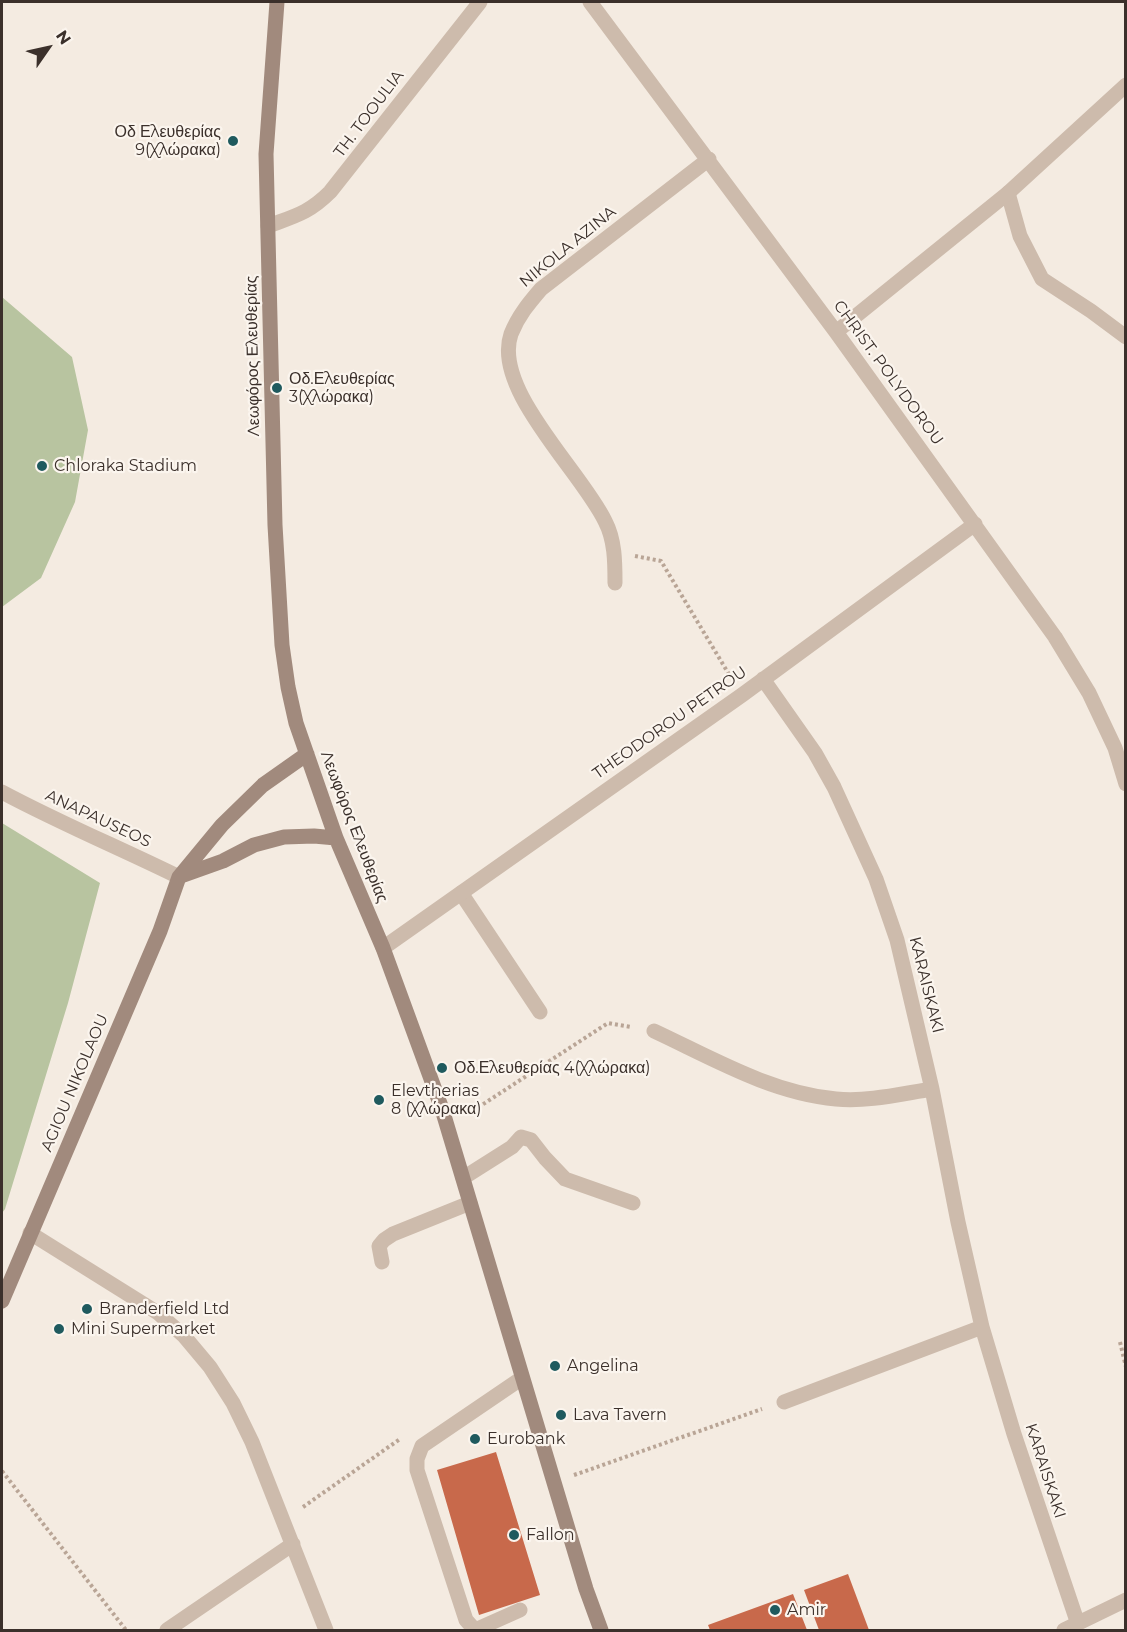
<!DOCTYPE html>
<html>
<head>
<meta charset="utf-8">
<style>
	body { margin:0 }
	#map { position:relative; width:1127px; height:1632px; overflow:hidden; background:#f4ebe1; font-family:Montserrat,sans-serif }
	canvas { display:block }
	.frame { position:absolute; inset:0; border:3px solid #3b302b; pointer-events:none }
	.north { position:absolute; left:18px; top:18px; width:60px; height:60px; -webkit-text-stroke:4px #fbf5ee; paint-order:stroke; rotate:56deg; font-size:16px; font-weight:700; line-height:24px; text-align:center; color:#3b302b }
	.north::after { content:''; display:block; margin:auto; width:21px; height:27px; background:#3b302b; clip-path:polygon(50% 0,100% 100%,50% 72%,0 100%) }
</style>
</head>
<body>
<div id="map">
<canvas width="1127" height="1632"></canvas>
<div class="frame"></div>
<div class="north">N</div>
</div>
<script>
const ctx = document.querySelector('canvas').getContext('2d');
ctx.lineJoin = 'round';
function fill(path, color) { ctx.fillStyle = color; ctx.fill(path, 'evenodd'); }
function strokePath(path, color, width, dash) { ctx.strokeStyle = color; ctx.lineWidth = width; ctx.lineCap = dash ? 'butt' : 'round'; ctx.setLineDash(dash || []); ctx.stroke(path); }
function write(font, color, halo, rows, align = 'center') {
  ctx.font = font + ' Montserrat,sans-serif'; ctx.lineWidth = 4.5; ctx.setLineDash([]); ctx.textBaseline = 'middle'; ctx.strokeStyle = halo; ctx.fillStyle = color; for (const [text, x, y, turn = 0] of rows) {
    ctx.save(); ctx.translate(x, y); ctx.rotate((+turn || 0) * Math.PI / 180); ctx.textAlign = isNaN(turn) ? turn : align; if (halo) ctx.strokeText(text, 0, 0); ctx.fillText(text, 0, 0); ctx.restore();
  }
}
fill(new Path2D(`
	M2 297 72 357 88 430 75 502 41 578 2 607Z
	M2 823 100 883 68 1003 5 1209 2 1213Z`), '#b8c4a0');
fill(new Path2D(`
	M496 1452 540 1595 479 1615 437 1470Z
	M848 1574 869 1630H819L804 1590Z
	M793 1594 807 1630H710L708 1625Z`), '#c8694b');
strokePath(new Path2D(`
	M635 556 661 561 730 676
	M468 1114 608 1023 631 1027
	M1120 1342 1126 1367
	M2 1471 126 1630
	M574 1475 762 1409
	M303 1507 400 1439`), '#b9a596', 4, [3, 3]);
strokePath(new Path2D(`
	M1008 193 1020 236 1042 279 1091 311 1126 337
	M461 893 540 1012
	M463 1178 512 1147 521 1137 531 1140 545 1158 565 1179 633 1203
	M382 1262 379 1246 384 1240 393 1234 470 1203
	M520 1610 475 1630 466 1620 417 1470V1459L422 1446 522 1378`), '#cdbbac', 15);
strokePath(new Path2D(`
	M590 2 836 332 1055 637 1089 693 1115 748 1126 784
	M268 226C295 216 309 213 330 192L480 2
	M836 332 1008 193 1126 85
	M615 583C615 562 615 540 605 521 581 471 492 389 511 334 518 316 529 303 541 289L709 159
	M763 679 815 753 834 787 876 879 897 940 932 1089 958 1222 982 1327 1014 1434 1078 1624
	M2 792C60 823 120 848 179 877
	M383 948 742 695 975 524
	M654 1031C712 1058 771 1093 836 1099 868 1102 900 1094 932 1089
	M30 1233 158 1313 184 1336 210 1367 233 1403 252 1442 326 1630
	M784 1402 982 1327
	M167 1630 293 1544
	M1064 1630 1126 1600`), '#cdbbac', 15);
strokePath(new Path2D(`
	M277 2 266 154 275 525 282 645 288 687 296 723 336 838 383 948 442 1109 586 1589 601 1630
	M181 876 223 861 254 845 284 837 314 836 336 838
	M2 1301 160 931 179 877 222 825 263 785 307 754`), '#a18a7d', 15);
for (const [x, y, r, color] of [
	[233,141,6,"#1f5a5e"],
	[277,388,6,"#1f5a5e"],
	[42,466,6,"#1f5a5e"],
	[442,1068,6,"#1f5a5e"],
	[379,1100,6,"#1f5a5e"],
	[87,1309,6,"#1f5a5e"],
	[59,1329,6,"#1f5a5e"],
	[555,1366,6,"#1f5a5e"],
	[561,1415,6,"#1f5a5e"],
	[475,1439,6,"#1f5a5e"],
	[514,1535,6,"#1f5a5e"],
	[775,1610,6,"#1f5a5e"]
]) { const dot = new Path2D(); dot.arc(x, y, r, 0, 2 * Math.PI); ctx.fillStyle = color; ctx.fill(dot); strokePath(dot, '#fbf5ee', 2); }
write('16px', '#3b302b', '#fbf5ee', [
	["TH. TOOULIA",369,114,-53],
	["NIKOLA AZINA",568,247,-39],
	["Λεωφόρος Ελευθερίας",253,356,-91],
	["CHRIST. POLYDOROU",888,373,54],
	["THEODOROU PETROU",670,723,-35],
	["ANAPAUSEOS",98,819,25],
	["Λεωφόρος Ελευθερίας",354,827,69],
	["KARAISKAKI",926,985,76],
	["AGIOU NIKOLAOU",75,1083,-67],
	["KARAISKAKI",1045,1471,72]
]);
write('16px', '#3b302b', '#fbf5ee', [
	["Οδ Ελευθερίας",221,132,"right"],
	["9(Χλώρακα)",221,150,"right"],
	["Οδ.Ελευθερίας",289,379],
	["3(Χλώρακα)",289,397],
	["Chloraka Stadium",54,466],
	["Οδ.Ελευθερίας 4(Χλώρακα)",454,1068],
	["Elevtherias",391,1091],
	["8 (Χλώρακα)",391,1109],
	["Branderfield Ltd",99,1309],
	["Mini Supermarket",71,1329],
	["Angelina",567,1366],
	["Lava Tavern",573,1415],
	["Eurobank",487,1439],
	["Fallon",526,1535],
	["Amir",787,1610]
], 'left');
</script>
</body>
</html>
